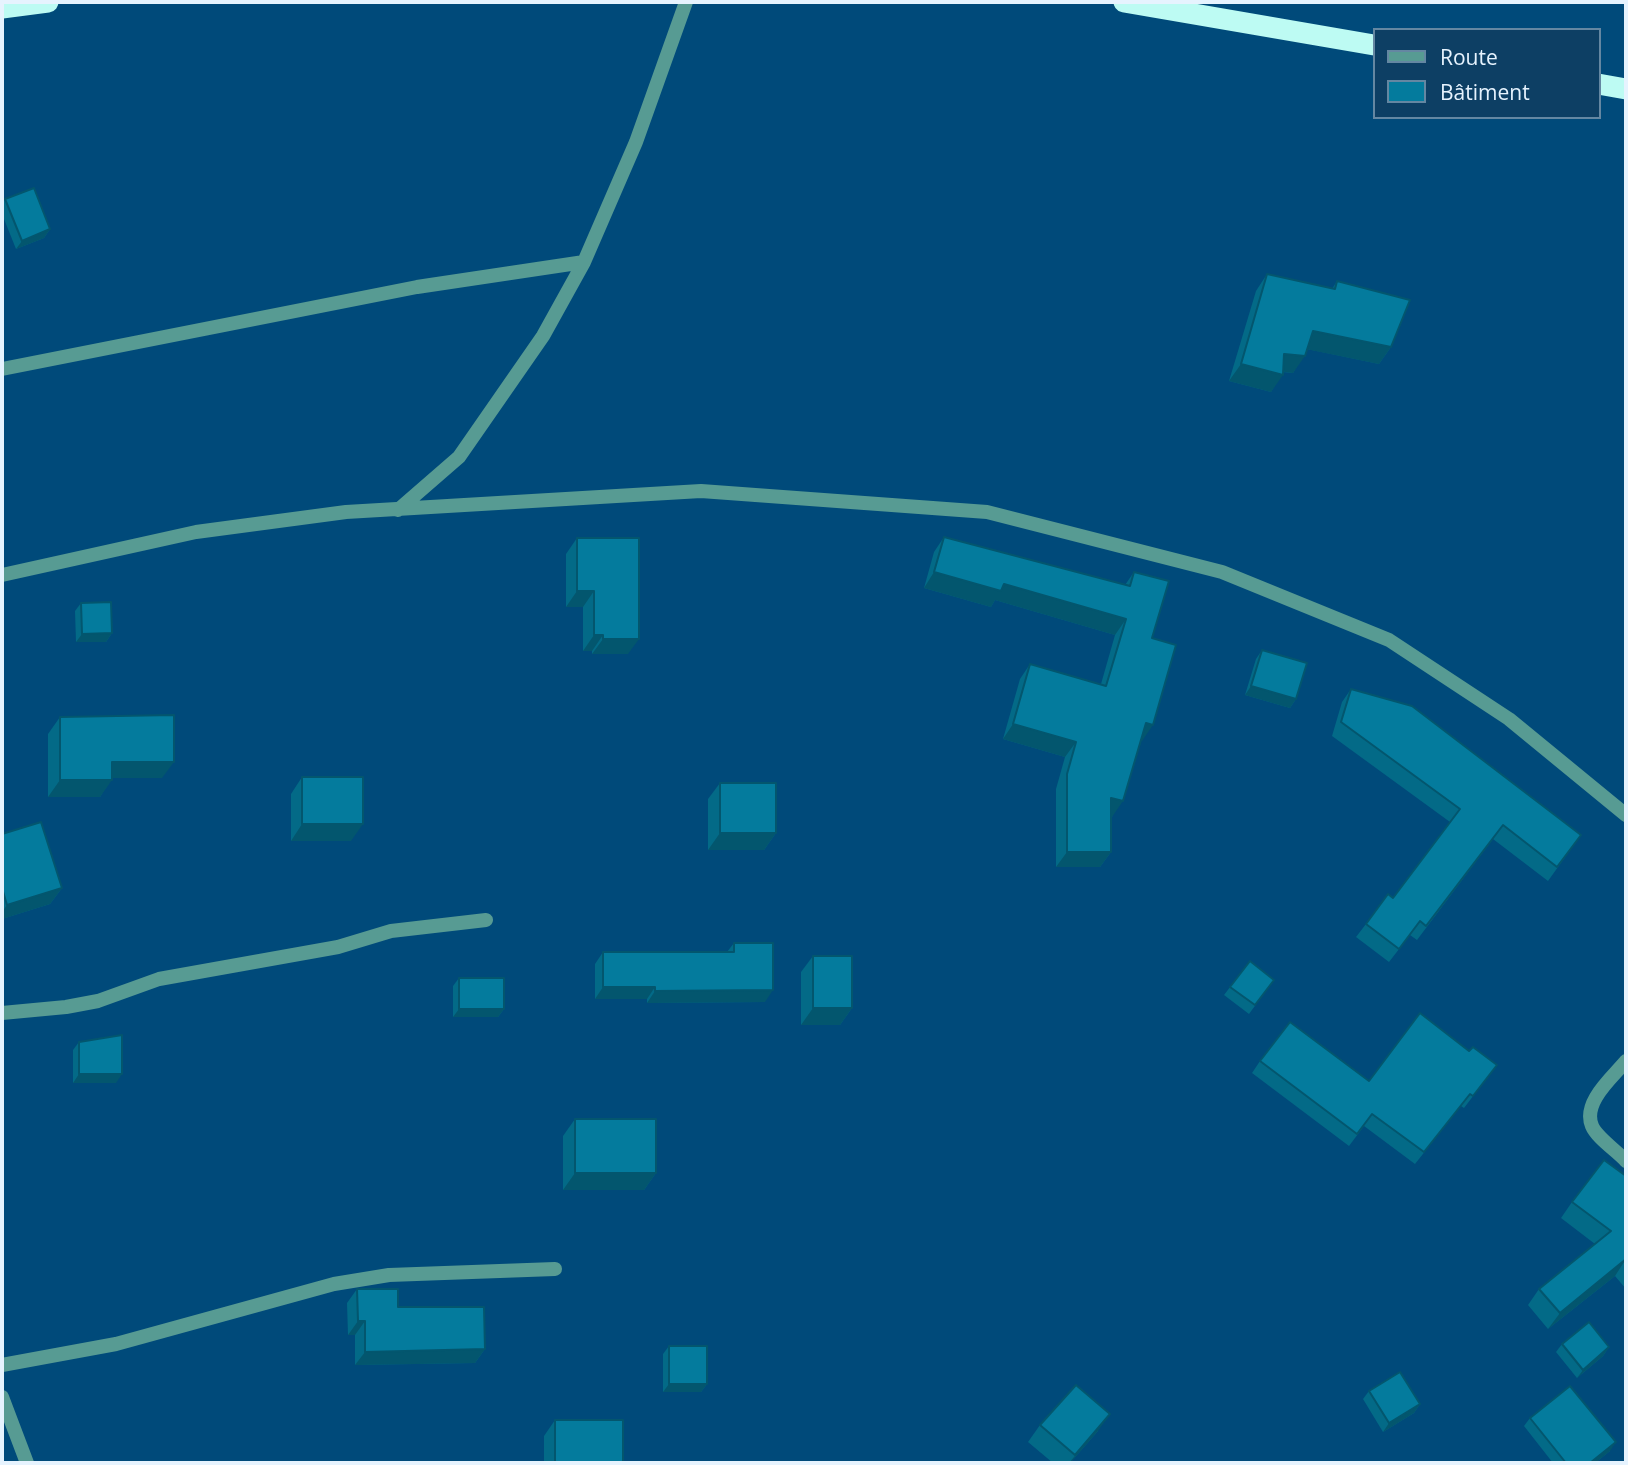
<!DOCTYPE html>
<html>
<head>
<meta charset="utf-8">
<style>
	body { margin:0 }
	#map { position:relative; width:1628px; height:1465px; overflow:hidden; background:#004a7a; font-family:"Open Sans",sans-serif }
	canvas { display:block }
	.frame { position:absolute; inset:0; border:4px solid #e6f3fe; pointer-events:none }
	.legend { position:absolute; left:1373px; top:28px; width:228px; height:91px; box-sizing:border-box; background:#0d3f64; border:2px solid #6487a2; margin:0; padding:9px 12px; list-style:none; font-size:21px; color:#e6f3fe }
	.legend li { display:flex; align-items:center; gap:14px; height:35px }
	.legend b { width:35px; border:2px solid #6487a2 }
</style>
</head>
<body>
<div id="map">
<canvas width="1628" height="1465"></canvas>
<div class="frame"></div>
<ul class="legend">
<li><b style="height:9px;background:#579b93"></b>Route</li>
<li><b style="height:19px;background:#047b9d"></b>Bâtiment</li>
</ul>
</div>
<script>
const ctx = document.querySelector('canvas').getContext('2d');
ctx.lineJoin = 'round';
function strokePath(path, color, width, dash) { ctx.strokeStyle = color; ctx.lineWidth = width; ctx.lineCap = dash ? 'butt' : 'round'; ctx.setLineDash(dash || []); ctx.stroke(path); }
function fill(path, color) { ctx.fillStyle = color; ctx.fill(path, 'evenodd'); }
strokePath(new Path2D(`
	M2 369 417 287 584 262
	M398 510 459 457 543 336 584 262 636 142 686 2
	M2 575 196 532 346 512 701 491 987 512 1222 572 1389 640 1509 719 1626 815
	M2 1013 66 1007 98 1001 159 979 338 947 391 931 486 920
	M1626 1061C1613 1077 1582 1102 1592 1126 1597 1138 1617 1151 1626 1161
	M2 1365 116 1344 334 1284 389 1275 555 1269
	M2 1397 27 1463`), '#579b93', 14);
strokePath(new Path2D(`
	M1124 2 1374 45
	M2 8 48 2
	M1598 84 1626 89`), '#bdfbf3', 21);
fill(new Path2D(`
	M5 199 50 229 44 238 16 249 2 214V205Z
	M1267 274 1332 289 1337 281 1391 347 1379 364 1307 349 1293 373 1283 372 1271 392 1229 381 1256 291Z
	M944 537 1125 585 1134 572 1152 638 1142 741 1141 740 1112 817 1111 816V852L1100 867H1056V789L1065 757 1003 739 1020 679 1030 664 1101 684 1115 635 995 600 991 607 924 588 934 552Z
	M577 538 628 654H592V651H583V607H566V554Z
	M81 603 112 633 106 642H76L75 611Z
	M1262 650 1296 699 1290 708 1245 695 1256 659Z
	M1351 689 1581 835 1548 881 1493 839 1417 940 1410 935 1389 962 1356 937 1366 924 1393 898 1450 822 1332 736 1342 702Z
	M60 717 162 778H112L100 797H48V734Z
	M302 777 351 841H291V794Z
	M720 783 776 833 764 850H708V799Z
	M2 834 62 888 50 904 2 919Z
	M734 943 765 1002 647 1003V999H595V964L603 952H727Z
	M813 956 852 1008 840 1025H801V972Z
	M1250 961 1274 980 1249 1014 1224 995Z
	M459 978 504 1009 498 1017H453V986Z
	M79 1042 116 1083H73V1050Z
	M1469 1051 1497 1065 1464 1108 1461 1106 1415 1164 1364 1126 1349 1146 1252 1073 1260 1061 1369 1081Z
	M575 1119 656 1173 644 1190H563V1136Z
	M1626 1176V1289L1615 1276 1548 1329 1528 1305 1539 1289 1595 1244 1561 1218 1572 1202Z
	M357 1289 398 1307 485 1349 475 1363 355 1365V1335H348L347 1303Z
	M1562 1344 1609 1347 1603 1356 1577 1378 1556 1352Z
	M669 1346 707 1384 701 1392H663V1354Z
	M1369 1391 1420 1404 1414 1413 1383 1432 1363 1399Z
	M1530 1418 1610 1451 1595 1463H1553L1524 1426Z
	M555 1420 623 1463H544V1436Z
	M1040 1425 1098 1431 1070 1463H1053L1028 1442Z`), '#036a87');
fill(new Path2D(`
	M50 229 44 238 16 249 22 241Z
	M1313 331 1391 347 1379 364 1301 348Z
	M1284 354 1305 356 1293 373 1272 370Z
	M1241 364 1283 375 1271 392 1229 381Z
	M934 572 1004 584 1126 619 1115 635 995 600 991 607 924 588Z
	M577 591H594L583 607H566Z
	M112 633 106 642H76L82 634Z
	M594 635H603L592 651H583Z
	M603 639H639L628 654H592Z
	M1251 686 1296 699 1290 708 1245 695Z
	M1146 723 1153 725 1142 741 1135 739Z
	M1013 724 1076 742 1065 757 1003 739Z
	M112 762H174L162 778H100Z
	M60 780H112L100 797H48Z
	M1111 798 1123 801 1112 817 1100 813Z
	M302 824H363L351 841H291Z
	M720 833H776L764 850H708Z
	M1067 852H1111L1100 867H1056Z
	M62 888 50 904 2 919V912L7 905Z
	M603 987H655L647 999H595Z
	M773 990 765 1002 647 1003 655 991Z
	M813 1008H852L840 1025H801Z
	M459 1009H504L498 1017H453Z
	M79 1074H122L116 1083H73Z
	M575 1173H656L644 1190H563Z
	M1626 1259 1615 1276 1548 1329 1560 1313Z
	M358 1321H365L355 1335H348Z
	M1609 1347 1603 1356 1577 1378 1583 1370Z
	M485 1349 475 1363 355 1365 365 1352Z
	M669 1384H707L701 1392H663Z
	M1420 1404 1414 1413 1383 1432 1389 1423Z
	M1110 1414 1098 1431 1070 1463H1069Z
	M1616 1442 1610 1451 1595 1463H1590Z`), '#03566e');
const building = new Path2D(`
	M34 188 50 229 22 241 5 199Z
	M1267 274 1335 289 1337 281 1410 300 1391 347 1313 331 1305 356 1284 354 1283 375 1241 364Z
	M944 537 1130 586 1134 572 1169 581 1152 638 1176 645 1153 725 1146 723 1123 801 1111 798V852H1067V774L1076 742 1013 724 1030 664 1106 686 1126 619 1004 584 1001 591 934 572Z
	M577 538H639V639H603V635H594V591H577Z
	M111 602 112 633 82 634 81 603Z
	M1262 650 1307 663 1296 699 1251 686Z
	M1351 689 1412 706 1581 835 1557 867 1503 825 1426 926 1420 921 1399 949 1366 924 1388 894 1393 898 1460 809 1341 722Z
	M174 715V762H112V780H60V717Z
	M302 777H363V824H302Z
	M720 783H776V833H720Z
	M41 822 62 888 7 905 2 888V834Z
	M734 943H773V990L655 991V987H603V952H734Z
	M813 956H852V1008H813Z
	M1250 961 1274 980 1255 1005 1230 987Z
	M459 978H504V1009H459Z
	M1420 1013 1469 1051 1473 1047 1497 1065 1473 1096 1470 1094 1424 1152 1372 1114 1357 1134 1260 1061 1290 1022 1369 1081Z
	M122 1035V1074H79V1042Z
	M575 1119H656V1173H575Z
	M1604 1160 1626 1176V1259L1560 1313 1539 1289 1611 1231 1572 1202Z
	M357 1289H398V1307H484L485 1349 365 1352V1321H358Z
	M1589 1322 1609 1347 1583 1370 1562 1344Z
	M669 1346H707V1384H669Z
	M1400 1372 1420 1404 1389 1423 1369 1391Z
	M1076 1385 1110 1414 1075 1455 1040 1425Z
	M1570 1386 1616 1442 1590 1463H1566L1530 1418Z
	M555 1420H623V1463H555Z`);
fill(building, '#047b9d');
strokePath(building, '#03566e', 2);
</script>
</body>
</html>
